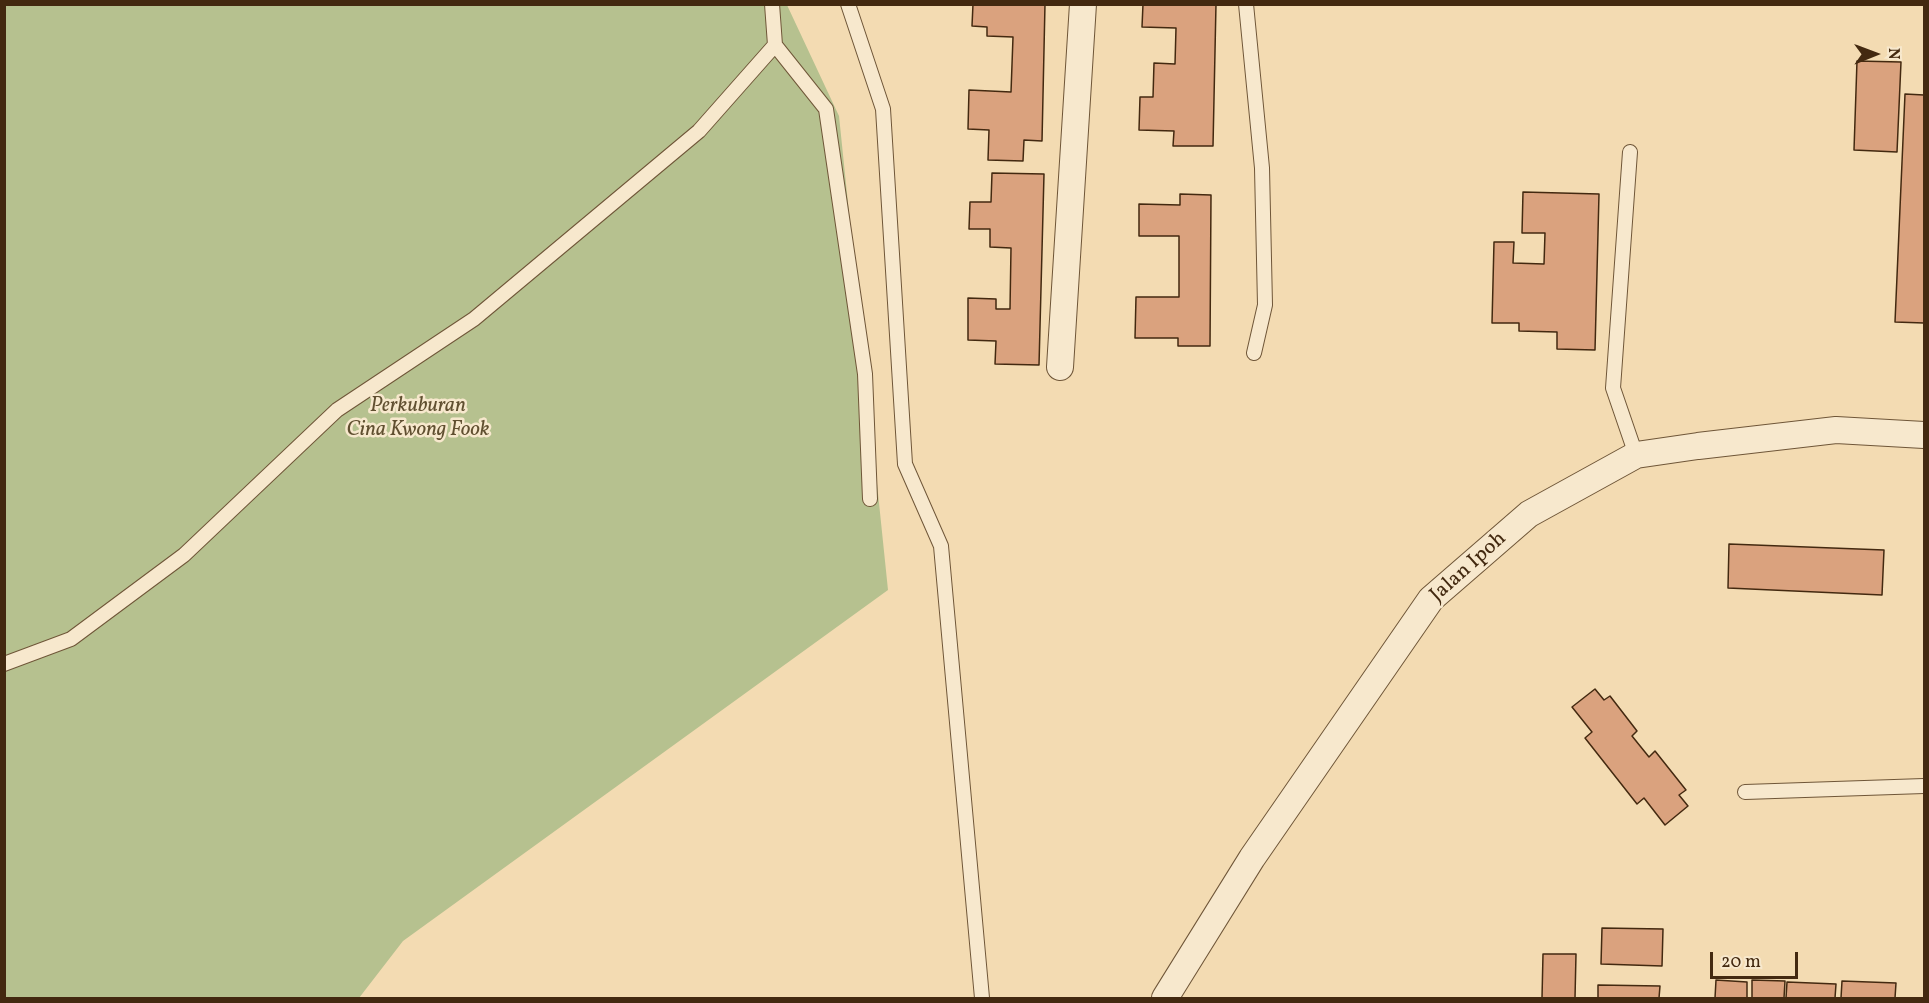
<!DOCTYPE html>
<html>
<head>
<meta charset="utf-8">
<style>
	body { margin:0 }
	#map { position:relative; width:1929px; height:1003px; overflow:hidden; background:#f3dbb2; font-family:Vollkorn,serif }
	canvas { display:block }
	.frame { position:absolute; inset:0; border:6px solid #432910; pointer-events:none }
	.north { position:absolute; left:1845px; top:24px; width:60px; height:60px; -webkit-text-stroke:4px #f7e8cd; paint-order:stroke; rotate:89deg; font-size:16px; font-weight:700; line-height:24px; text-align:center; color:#432910 }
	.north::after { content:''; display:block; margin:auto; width:21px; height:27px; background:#432910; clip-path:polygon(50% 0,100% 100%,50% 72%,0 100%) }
	.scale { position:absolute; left:1710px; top:952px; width:88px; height:27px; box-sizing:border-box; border:3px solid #432910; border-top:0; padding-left:8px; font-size:18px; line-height:21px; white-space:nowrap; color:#432910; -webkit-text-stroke:4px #f7e8cd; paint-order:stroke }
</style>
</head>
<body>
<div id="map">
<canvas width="1929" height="1003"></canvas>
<div class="frame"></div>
<div class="north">N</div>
<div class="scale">20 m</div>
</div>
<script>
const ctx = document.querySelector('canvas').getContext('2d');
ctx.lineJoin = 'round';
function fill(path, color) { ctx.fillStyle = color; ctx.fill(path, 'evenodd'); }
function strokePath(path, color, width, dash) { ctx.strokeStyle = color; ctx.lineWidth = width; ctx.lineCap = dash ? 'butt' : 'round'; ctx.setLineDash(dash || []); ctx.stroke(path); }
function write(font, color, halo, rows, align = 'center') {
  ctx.font = font + ' Vollkorn,serif'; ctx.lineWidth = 5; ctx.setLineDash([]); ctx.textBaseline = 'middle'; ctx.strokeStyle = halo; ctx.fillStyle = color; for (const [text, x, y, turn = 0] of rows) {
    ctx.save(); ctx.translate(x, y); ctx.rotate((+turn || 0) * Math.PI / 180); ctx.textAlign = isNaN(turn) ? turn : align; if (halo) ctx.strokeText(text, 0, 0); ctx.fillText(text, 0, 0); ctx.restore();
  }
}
fill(new Path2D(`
	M5 5H787L839 116 888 590 403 941 359 998H5Z`), '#b6c18f');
const building = new Path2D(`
	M973 4H1045L1042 141 1024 140 1023 161 988 160 989 130 968 129 969 90 1011 92 1013 37 987 36V27L972 26Z
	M1143 4H1216L1213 146H1173L1174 131 1139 130 1140 97H1153L1154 63 1175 64 1176 28 1142 27Z
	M1857 61 1901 62 1897 152 1854 150Z
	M1905 94 1924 95V323L1895 322Z
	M992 173 1044 174 1039 365 995 364 996 341 968 340V298L996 299V309H1010L1011 248 990 247V229H969L970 202H991Z
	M1523 192 1599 194 1595 350 1557 349V332L1519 331V323H1492L1494 242H1514L1513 263 1544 264 1545 233H1522Z
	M1180 194 1211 195 1210 346H1178V338H1135L1136 297H1179V236H1139V204L1180 205Z
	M1729 544 1884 550 1882 595 1728 588Z
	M1595 689 1604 700 1610 696 1637 731 1632 736 1649 757 1655 751 1686 790 1679 795 1688 806 1665 825 1644 798 1637 804 1585 738 1592 732 1572 707Z
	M1602 928 1663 929 1662 966 1601 964Z
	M1543 954H1576L1575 998H1542Z
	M1716 980 1747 982V998H1715Z
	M1752 980 1785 981 1784 998H1752Z
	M1842 981 1896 983 1895 998H1841Z
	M1787 982 1836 984 1835 998H1786Z
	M1598 985 1660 986 1659 998H1598Z`);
fill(building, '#daa27e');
strokePath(building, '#432910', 1.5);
const service = new Path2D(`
	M848 4 883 109 905 464 941 546 982 998
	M1246 4 1262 168 1265 305 1254 353
	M775 45 826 109 865 374 870 499
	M1630 152 1613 388 1636 455
	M4 664 71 639 184 555 337 410 474 319 699 131 775 45 772 4
	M1745 792 1924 786`);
const minor = new Path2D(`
	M1060 367 1083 4
	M1165 998 1252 858 1431 599 1529 514 1636 455 1698 446 1836 430 1924 435`);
strokePath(service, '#6f5638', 16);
strokePath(minor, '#6f5638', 28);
strokePath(service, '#f7e8cd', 14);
strokePath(minor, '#f7e8cd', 26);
write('italic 21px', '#604f30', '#f7e8cd', [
	["Perkuburan",418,407],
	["Cina Kwong Fook",418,431]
]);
write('21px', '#432910', '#f7e8cd', [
	["Jalan Ipoh",1469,568,-42]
]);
</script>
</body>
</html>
